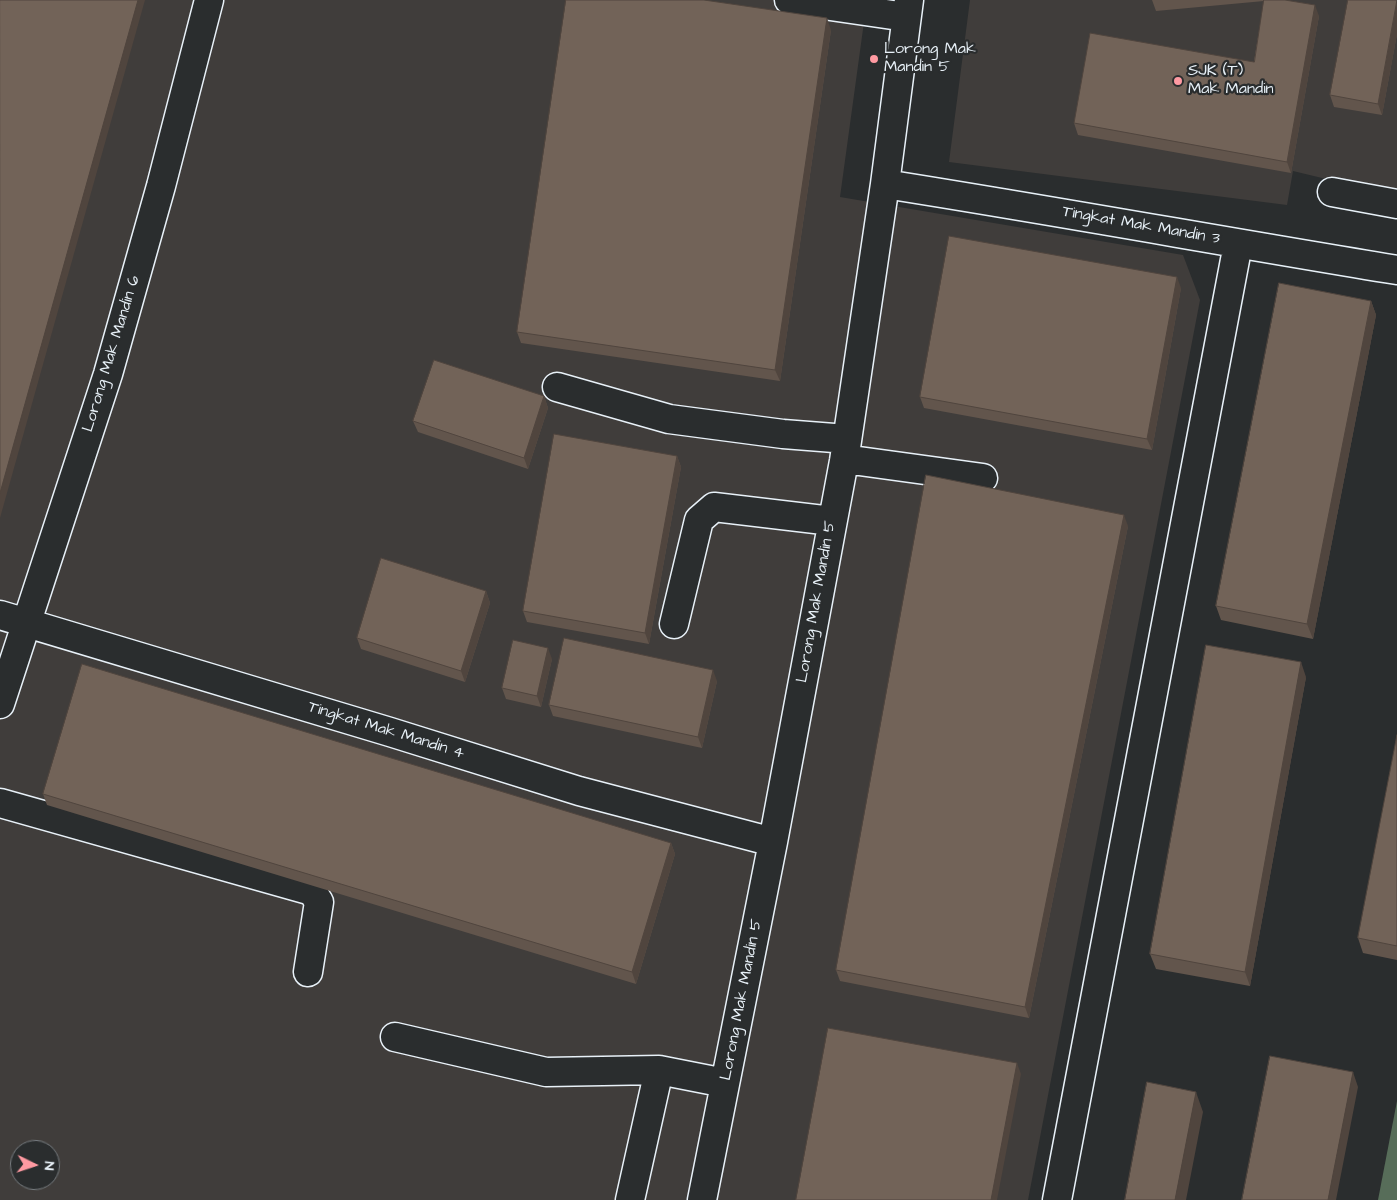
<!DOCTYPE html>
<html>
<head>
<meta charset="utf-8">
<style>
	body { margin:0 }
	#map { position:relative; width:1397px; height:1200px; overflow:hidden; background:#2a2d2e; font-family:"Architects Daughter",sans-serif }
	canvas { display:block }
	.north { position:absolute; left:10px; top:1140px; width:50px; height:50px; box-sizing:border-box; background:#2a2d2e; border:1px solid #767b7f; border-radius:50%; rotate:94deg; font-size:14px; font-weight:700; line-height:20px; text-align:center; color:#e8f1f8 }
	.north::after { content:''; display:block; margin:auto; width:18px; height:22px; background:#ff9aa2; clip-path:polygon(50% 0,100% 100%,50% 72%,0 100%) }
</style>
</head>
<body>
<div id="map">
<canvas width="1397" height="1200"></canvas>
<div class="north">N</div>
</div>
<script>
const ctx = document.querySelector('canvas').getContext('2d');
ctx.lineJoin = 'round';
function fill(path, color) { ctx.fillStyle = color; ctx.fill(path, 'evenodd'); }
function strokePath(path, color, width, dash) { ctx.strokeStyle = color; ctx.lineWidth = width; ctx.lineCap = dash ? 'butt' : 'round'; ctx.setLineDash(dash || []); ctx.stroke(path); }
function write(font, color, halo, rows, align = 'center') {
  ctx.font = font + ' "Architects Daughter",sans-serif'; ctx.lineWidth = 4.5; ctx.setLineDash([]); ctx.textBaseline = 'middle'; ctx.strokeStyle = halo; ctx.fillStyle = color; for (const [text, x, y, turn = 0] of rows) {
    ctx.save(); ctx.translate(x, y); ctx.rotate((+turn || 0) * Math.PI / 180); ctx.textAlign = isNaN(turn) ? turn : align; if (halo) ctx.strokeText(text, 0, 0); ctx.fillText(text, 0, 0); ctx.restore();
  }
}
fill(new Path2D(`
	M0 0H867L840 197 1183 255 1200 300 1028 1200H0ZM20 1150H50V1180H20Z
	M970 0H1397V196L1293 171 1287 205 949 162Z`), '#403d3b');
fill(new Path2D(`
	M1397 1101V1200H1378Z`), '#576d59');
const minor = new Path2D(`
	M789 0 906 17
	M885 184C1056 211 1226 242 1397 270
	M1332 192 1397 204
	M557 387 669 419 783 434 847 439
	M844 461H859L983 478
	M0 615 390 732 579 791 773 842
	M674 624 699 520 714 507 832 521
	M0 704 108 374 161 186 209 0
	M0 803 312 891 319 902 308 972
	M395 1037 546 1072 659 1070 725 1083
	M630 1200 659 1070
	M702 1200 773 842 844 461 885 184 909 0
	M1057 1200 1238 244`);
strokePath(minor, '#e8f1f8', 31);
strokePath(minor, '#2a2d2e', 28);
fill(new Path2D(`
	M1152 0H1285L1319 16 1291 173 1078 135 1074 123 1254 62 1264 1 1156 11Z
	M1397 0V34L1382 115 1334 107 1330 95Z
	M831 30 780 381 521 343 517 332Z
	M1181 288 1152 450 924 408 920 397Z
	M1371 301 1376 315 1313 639 1221 620 1216 606Z
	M544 396 548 408 528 469 418 432 413 421Z
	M677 456 681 467 649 644 527 622 523 611Z
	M1128 526 1029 1018 840 981 836 970Z
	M486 591 490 603 465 682 361 649 357 638Z
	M552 659 541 707 506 699 502 688Z
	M1306 677 1250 986 1156 969 1150 954Z
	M717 681 702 748 553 716 549 705Z
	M1397 735V960L1363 953 1358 938Z
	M43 794 671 843 675 854 636 984 47 805Z`), '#62554c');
fill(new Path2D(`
	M138 0H145L0 518V493Z
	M1397 2V34L1382 115 1378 104Z
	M1315 5 1319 16 1291 173 1287 162Z
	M827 18 831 30 780 381 775 370Z
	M1177 277 1181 288 1152 450 1147 439Z
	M1371 301 1376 315 1313 639 1307 624Z
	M544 396 548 408 528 469 524 458Z
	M677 456 681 467 649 644 645 633Z
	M1124 515 1128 526 1029 1018 1025 1007Z
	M486 591 490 603 465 682 461 671Z
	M548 648 552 659 541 707 537 696Z
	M1301 662 1306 677 1250 986 1245 972Z
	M713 670 717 681 702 748 698 737Z
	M671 843 675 854 636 984 632 972Z
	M1017 1063 1021 1074 997 1200H991Z
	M1353 1072 1358 1087 1336 1200H1328Z
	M1196 1092 1203 1112 1186 1200H1175Z`), '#50453e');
const building = new Path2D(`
	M0 0H138L0 493Z
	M566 0H704L827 18 775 370 517 332Z
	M1264 0H1285L1315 5 1287 162 1074 123 1090 33 1254 62Z
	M1348 0H1397L1378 104 1330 95Z
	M949 236 1177 277 1147 439 920 397Z
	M1279 283 1371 301 1307 624 1216 606Z
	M434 360 544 396 524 458 413 421Z
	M554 434 677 456 645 633 523 611Z
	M926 475 1124 515 1025 1007 836 970Z
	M381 558 486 591 461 671 357 638Z
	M564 638 713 670 698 737 549 705Z
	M513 640 548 648 537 696 502 688Z
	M1206 645 1301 662 1245 972 1150 954Z
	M82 664 671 843 632 972 43 794Z
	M1397 735V946L1358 938Z
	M828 1028 1017 1063 991 1200H796Z
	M1270 1056 1353 1072 1328 1200H1242Z
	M1147 1082 1196 1092 1175 1200H1125Z`);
fill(building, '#726358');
strokePath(building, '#50453e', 1);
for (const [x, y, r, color] of [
	[874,59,5,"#ff9aa2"],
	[1178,81,5,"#ff9aa2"]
]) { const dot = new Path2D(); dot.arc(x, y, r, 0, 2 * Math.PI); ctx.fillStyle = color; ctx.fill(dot); strokePath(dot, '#2a2d2e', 2); }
write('16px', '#e8f1f8', '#2a2d2e', [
	["Lorong Mak",884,50],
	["Mandin 5",884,68],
	["SJK (T)",1188,72],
	["Mak Mandin",1188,90]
], 'left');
write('16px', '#e8f1f8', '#2a2d2e', [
	["Tingkat Mak Mandin 3",1141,226,10],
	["Lorong Mak Mandin 6",112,354,-73],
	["Lorong Mak Mandin 5",817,602,-80],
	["Tingkat Mak Mandin 4",386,731,17],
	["Lorong Mak Mandin 5",742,1000,-79]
]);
</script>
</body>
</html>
